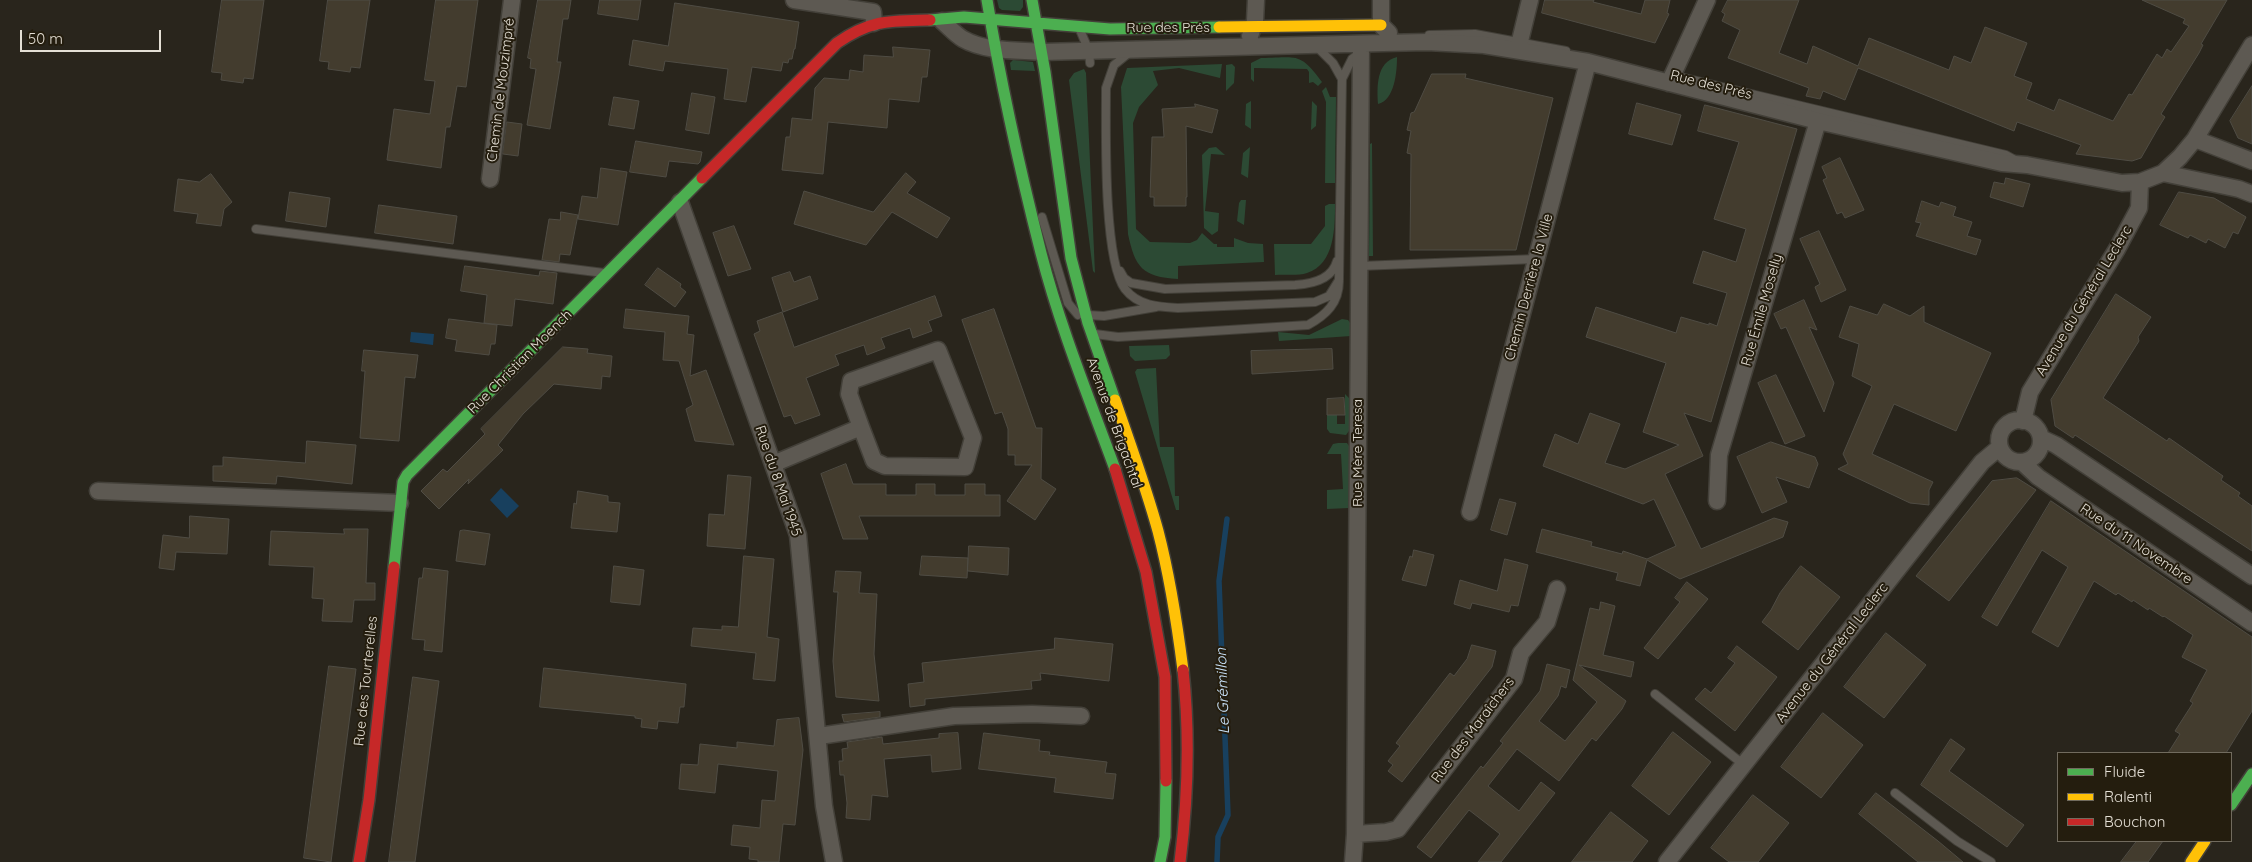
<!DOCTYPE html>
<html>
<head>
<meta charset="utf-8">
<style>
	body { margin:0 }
	#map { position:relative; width:2252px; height:862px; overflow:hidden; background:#29251c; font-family:Quicksand,sans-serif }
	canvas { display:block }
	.legend { position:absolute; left:2057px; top:752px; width:175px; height:90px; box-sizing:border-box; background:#241d0e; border:1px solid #716b5e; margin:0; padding:6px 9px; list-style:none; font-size:15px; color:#e4dfd5 }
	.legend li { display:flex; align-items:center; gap:10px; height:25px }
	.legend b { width:25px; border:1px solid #716b5e }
	.scale { position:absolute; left:20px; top:30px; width:141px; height:22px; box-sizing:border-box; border:2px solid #e4dfd5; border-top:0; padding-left:6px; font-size:15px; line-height:18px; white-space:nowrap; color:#e4dfd5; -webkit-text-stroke:4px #241d0e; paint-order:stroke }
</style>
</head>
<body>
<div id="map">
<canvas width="2252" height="862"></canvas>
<ul class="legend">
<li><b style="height:6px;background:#4caf50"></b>Fluide</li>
<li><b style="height:6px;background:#ffc107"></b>Ralenti</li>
<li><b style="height:6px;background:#c62828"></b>Bouchon</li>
</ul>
<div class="scale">50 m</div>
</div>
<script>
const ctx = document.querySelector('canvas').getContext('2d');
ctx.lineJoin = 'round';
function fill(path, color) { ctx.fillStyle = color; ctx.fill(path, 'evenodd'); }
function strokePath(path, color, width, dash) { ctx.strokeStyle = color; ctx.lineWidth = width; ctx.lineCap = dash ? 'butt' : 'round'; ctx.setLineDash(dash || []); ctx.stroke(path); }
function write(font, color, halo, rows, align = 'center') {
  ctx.font = font + ' Quicksand,sans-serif'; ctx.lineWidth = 4; ctx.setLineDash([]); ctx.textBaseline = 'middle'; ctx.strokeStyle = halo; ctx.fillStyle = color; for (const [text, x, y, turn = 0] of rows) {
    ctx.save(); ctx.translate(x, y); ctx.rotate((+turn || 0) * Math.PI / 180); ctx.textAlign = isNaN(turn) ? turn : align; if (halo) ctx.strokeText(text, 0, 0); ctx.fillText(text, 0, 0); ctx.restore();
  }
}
fill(new Path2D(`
	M997 0H1023V7L1020 11 1002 10 999 8Z
	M1397 57C1397 71 1395 100 1378 104 1377 87 1376 62 1397 57Z
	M1261 58C1297 58 1299 51 1322 82L1318 86 1313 82 1309 83V72L1307 69 1254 68V82L1251 79V63Z
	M1013 60 1033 62 1035 71 1011 70 1010 63Z
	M1222 64 1220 78 1179 68 1153 71 1158 85 1139 107 1133 123 1136 229 1150 242 1190 243 1197 240 1202 233 1214 244H1217V247H1234V238L1248 243 1263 244 1264 262 1178 266V279C1142 277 1135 267 1128 234L1121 87 1127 68Z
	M1232 64 1235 67 1234 83 1226 91V65Z
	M1084 69 1086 73 1095 273 1093 271 1069 80 1074 73Z
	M1326 87 1330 97H1336L1335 183H1325L1326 102 1322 91Z
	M1251 101V129L1245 125 1246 104Z
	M1312 101 1317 106 1316 126 1311 130Z
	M1372 143 1373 256H1369L1370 144Z
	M1216 147 1225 155 1211 154 1205 211 1219 213 1218 231 1212 235 1204 228 1202 155 1209 148Z
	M1250 147 1248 178 1241 174 1243 153Z
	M1241 200H1246L1244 225 1237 221 1239 203Z
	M1329 204H1335C1335 227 1335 264 1307 273 1298 276 1286 274 1275 275L1274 244H1311L1325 226V206Z
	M1342 319 1348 320 1351 324V336L1279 341 1278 332 1309 335Z
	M1169 345 1170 355 1166 359 1135 361 1130 356 1129 346Z
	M1156 368 1160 447H1174L1175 496H1179V510H1176L1135 372 1137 369Z
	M1345 394 1350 399 1349 431 1346 435 1330 433 1327 429V415H1337V424H1345Z
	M1338 443H1347L1349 446V508L1327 509V490L1343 489 1341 454H1327L1333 444Z`), '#2c4a34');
fill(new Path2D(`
	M411 332 434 334 433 345 410 342Z
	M501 488 519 506 507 518 490 500Z`), '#18405e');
strokePath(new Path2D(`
	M1217 862 1218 837 1228 815 1219 581 1227 519`), '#18405e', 5.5);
const building = new Path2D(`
	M222 0H264L253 79 244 78 243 83 221 80 222 73 212 72Z
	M328 0H370L360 68 351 67 350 72 328 69 329 62 320 61Z
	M436 0H478L466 87 457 86 450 127H446L441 168 387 160 394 109 430 114 435 81 425 80Z
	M538 0H571L568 19H563L557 62H561L550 129 527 125 536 69 530 68 531 59 528 58Z
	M600 0H641L638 20 598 14Z
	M1545 0H1594L1593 2 1641 14 1645 0H1670L1667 13 1669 14 1655 43 1542 13Z
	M1728 0H1799L1779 53 1807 64 1813 46 1858 66 1869 38 1949 70 1954 56 1971 63 1985 27 2027 43 2014 76 2032 83 2026 99 2054 111 2059 99 2113 121 2129 94 2132 95 2157 54 2162 58 2167 49 2171 52 2189 26 2183 23 2185 19 2142 0H2227L2201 44 2203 45 2199 53 2161 114 2165 117 2157 130 2141 158 2132 161 2076 154 2081 145 2017 122 2014 131 1858 68 1845 100 1823 91 1820 99 1806 96 1809 88 1728 58 1740 30 1722 21 1725 14 1722 12Z
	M675 3 799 22 795 49H794L792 59H789L788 63 783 62 781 71 752 67 746 102 724 99 728 69 665 61 663 71 629 65 633 40 668 46Z
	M893 47 930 50 927 77H922L919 102 889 99 887 128 828 122 823 174 782 170 786 137H790L792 118 812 120 815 88 824 78 849 80 850 70 863 72 864 55 893 57Z
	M1432 74H1466L1465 78 1553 98 1516 250H1410L1411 154 1407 153 1411 131 1407 130 1411 113 1414 112Z
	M2252 86V144L2238 138 2230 121Z
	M692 93 715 97 709 134 686 130Z
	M614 97 639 101 634 129 609 125Z
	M1637 103 1681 115 1672 145 1629 134Z
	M1195 104 1218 110 1212 133 1186 126 1187 197H1186V206H1154V197H1150L1152 137H1164L1162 109 1195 107Z
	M1705 105 1797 129 1711 422 1684 413 1703 456 1665 474 1701 549 1774 518 1788 522 1783 537 1680 579 1647 560 1640 586 1616 580 1618 573 1536 552 1542 529 1592 542 1591 546 1622 554 1623 551 1647 559 1676 546 1654 499 1643 504 1543 466 1555 434 1578 444 1590 413 1620 424 1605 463 1625 469 1679 445 1643 432 1666 363 1586 337 1596 307 1676 333 1681 317 1709 325V323L1717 326 1727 293 1693 283 1703 251 1736 262 1746 229 1714 219 1739 142 1698 131Z
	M507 122 522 124 518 156 503 154Z
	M636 141 702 152 700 162 698 164 669 161 666 177 630 172Z
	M1840 158 1864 210 1845 218 1842 212 1837 214 1823 180 1827 178 1822 167Z
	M601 168 627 172 618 225 578 219 582 196 597 198Z
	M906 173 916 182 907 193 950 218 937 238 892 212 866 245 794 224 804 191 873 212Z
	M211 174 232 202 224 209 221 226 196 223 198 214 174 211 178 179 199 182Z
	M2006 178 2030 184 2023 207 1990 197 1994 182 2004 184Z
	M290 192 330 198 326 227 286 221Z
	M2179 192 2214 198 2246 217 2238 234 2233 232 2225 248 2208 239 2206 243 2190 235 2188 238 2160 225Z
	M1922 201 1939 207 1941 202 1956 207 1953 216 1972 222 1967 236 1981 240 1976 255 1916 236 1921 223 1916 222Z
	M379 205 457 216 453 244 375 233Z
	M561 212 578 215 570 255 560 254 559 262 542 260 549 219 560 220Z
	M734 226 751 269 728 276 713 233Z
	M1819 231 1846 290 1821 302 1815 287 1820 284 1800 239Z
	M465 266 539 276 540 271 557 273 553 304 515 299 512 326 484 323 487 295 461 291Z
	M658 268 681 284 680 287 686 292 675 307 645 285Z
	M790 272 794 282 810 276 818 299 783 312 772 278Z
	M2116 294 2151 317 2138 337 2139 341 2103 398 2167 441 2169 438 2223 476 2221 480 2240 493 2238 496 2252 506V551L2075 435 2073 438 2055 426 2051 400Z
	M935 296 942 316 928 321 932 331 913 338 910 328 881 338 885 348 867 355 864 345 835 355 839 365 806 378 820 415 795 424 791 415 784 417 754 334 760 331 757 321 782 312 794 347Z
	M1804 300 1817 330 1809 327 1834 383 1824 412 1786 327 1781 329 1774 314Z
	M1884 304 1910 316 1924 306V322L1991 353 1956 431 1894 404 1872 454 1933 482 1929 490V505L1910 503 1838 469 1848 464 1843 454 1872 386 1852 376 1859 344 1839 337 1850 306 1877 315Z
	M626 309 689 316 687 334 694 335 690 376 706 370 734 445 695 441 686 409 693 405 679 361 663 360 665 332 624 328Z
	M994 309 1036 428H1042L1041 479 1056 489 1035 520 1007 501 1032 465H1015V455H1008V429L1002 412 995 414 962 320Z
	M449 319 497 325 495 344H491L489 355 455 351 457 340 446 338Z
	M563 347 588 349 587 353 612 356 610 377 602 376 601 389 554 384 523 414 498 445 503 450 468 484 469 479 439 509 421 491 443 469 447 472 485 434 481 429Z
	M1332 349 1333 369 1252 374 1251 351Z
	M364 350 418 355 415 378 405 377 399 441 360 438 365 371H362Z
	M1776 375 1805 436 1785 444 1758 383Z
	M1344 398 1345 415H1327V399Z
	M307 441 356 445 352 484 277 476 276 484 213 481V466H223V457L305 463Z
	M1771 442 1815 457 1818 464 1809 488 1776 477 1787 502 1762 513 1737 457Z
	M846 464 853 484H886V495H916V484H935V495H965V484H985V495H1000V516H859L868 539H843L821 474Z
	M728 475 751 477 745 549 707 546 709 514 724 515Z
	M2017 478 2036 490 1949 601 1916 576 1992 481Z
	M578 491 608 496V502L620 503 617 532 571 528 574 503 576 504Z
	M1500 499 1516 503 1507 535 1491 530Z
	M2051 501 2252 637V711L2226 753H2168L2180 734 2175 731 2193 703 2190 701 2207 670 2182 657 2193 635 2164 616 2163 617 2149 608 2148 610 2133 600 2132 602 2118 593 2116 595 2094 581 2058 647 2032 632 2068 567 2042 550 1997 626 1982 617Z
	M190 516 229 519 227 554 176 552 174 570 159 568 163 535 189 538Z
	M344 529H368L366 583H375V600H354L352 622 322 621 324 599 312 598 314 567 269 565 271 531 344 534Z
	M464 530 490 534 485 565 456 561 460 531Z
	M969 546 1009 548 1008 575 968 571Z
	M1414 550 1434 555 1426 586 1402 580 1410 556 1412 557Z
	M744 556 774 559 767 637 779 639 775 681 753 679 756 653 691 646 693 628 722 630V626L738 627Z
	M922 556 968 558 967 578 920 575Z
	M1505 559 1528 565 1518 606 1511 605 1509 612 1472 603 1470 609 1454 604 1460 580 1497 591Z
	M614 566 644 570 640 605 611 602Z
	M1801 566 1840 597 1798 650 1762 622 1771 610 1780 593Z
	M424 568 448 571 442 652 424 650 425 640 412 639 419 578H422Z
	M836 571 861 572 859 593 877 594 874 654 879 701 836 697 833 661 838 592H834Z
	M1687 582 1708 599 1658 659 1644 648 1680 602 1675 598Z
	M1601 602 1615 606 1603 655 1634 662 1631 677 1579 665 1626 701 1622 709 1596 741 1592 738 1559 781 1517 749 1488 786 1519 811 1541 782 1555 793 1501 862H1478L1500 834 1469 810 1431 858 1417 847 1481 766 1483 768 1503 743 1500 741 1540 691 1547 664 1570 670 1566 688 1561 686 1558 696 1539 721 1565 741 1597 702 1573 680 1590 608 1599 610Z
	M1886 633 1926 665 1884 718 1844 687Z
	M1055 638 1113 644 1109 681 1040 673 1041 680 1031 681 1032 689 925 699V705L910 707 908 684 924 682 922 663 1054 649Z
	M1472 645 1496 651 1492 667 1402 782 1388 771 1393 765 1388 761 1400 746 1396 743 1450 673 1454 676 1467 659Z
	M1737 646 1777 677 1735 731 1695 699 1705 688 1711 693 1735 663 1728 658Z
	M329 666 356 669 331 862 304 858Z
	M544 668 686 684 684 707H680L678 723 658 721 657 729 641 727 642 719 635 718V716L540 707Z
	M413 677 439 681 415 862H389Z
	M880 712V717L844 722 842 715Z
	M1823 713 1863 745 1821 798 1781 767Z
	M799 718 803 750 795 825 783 824 779 862H758V860L749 859 750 847 731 845 733 825 760 828 762 800 775 801 778 771 718 764 715 793 679 789 681 764 698 765 700 744 737 748V742L774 746 777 720Z
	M1673 732 1711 762 1669 815 1632 786Z
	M958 733 961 769 932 772 931 755 884 759 888 797 872 795 870 820 846 818 847 803 844 775H840L839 761H843L842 749 848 748 847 742 882 737 883 744 939 738V734Z
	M984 733 1040 740 1039 751 1050 752 1049 755 1107 762 1105 773 1116 774 1113 799 1054 792 1056 778 979 769Z
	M1951 739 1965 749 1949 771 2024 825 2007 847 1921 785Z
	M1876 793 1938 841 1963 862H1918L1859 814Z
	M1753 795 1789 823 1758 862H1729L1711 848Z
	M1611 812 1648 841 1632 862H1572Z
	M2137 841H2163L2148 862H2121Z`);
fill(building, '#433c2e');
strokePath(building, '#4f4c44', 1);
const lane = new Path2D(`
	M1080 30 1089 51 1090 63
	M1429 35 1475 34 1566 51
	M1317 47 1333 63 1342 79
	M1130 52 1114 65 1106 88C1106 129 1103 260 1125 289 1138 306 1159 307 1178 308L1315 302 1329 296 1339 280 1342 79 1352 59 1361 52
	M1672 75 2006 155 2015 160
	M1042 217 1068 303 1078 315
	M256 229 604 273
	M1360 266 1536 259
	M1120 271 1124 278 1131 283 1165 289 1295 285C1312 284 1332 280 1337 261
	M1088 315 1104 316 1156 307
	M1095 334 1118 337 1308 325C1326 315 1339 303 1339 281
	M1655 694 1744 765
	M1895 793 1957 841 1991 862`);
const street = new Path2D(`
	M794 0 873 12 874 23
	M1381 0V25L1389 33
	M942 21C949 27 956 35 963 39 986 52 1017 50 1042 52L1383 43 1427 42 1484 45 1588 62 1818 121 2002 163 2027 165 2122 183 2140 182 2163 173 2180 157 2195 139 2252 45
	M1250 36 1255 21 1256 0
	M1518 49 1530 0
	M1669 83 1707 0
	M2195 139 2252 161
	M2163 173 2239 189 2252 194
	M490 179 512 0
	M680 202 798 535 824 806 834 862
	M1999 441a21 21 0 1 1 42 0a21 21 0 1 1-42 0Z
	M2023 421 2030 392 2117 249 2139 208 2140 182
	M2041 438 2056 445 2252 576
	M2023 463 2038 477 2252 623
	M773 464 861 427 874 461 885 466 965 467 973 438 938 350 851 381 849 394 861 427
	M98 491 400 503
	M1717 501 1719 455 1818 121
	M1470 512 1588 62
	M819 736 954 716 1032 714 1081 716
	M1355 834 1386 832 1398 829 1514 679 1521 653 1547 622 1557 589
	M1353 862 1355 834 1361 44
	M1667 862 1982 462 2000 447`);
const fast = new Path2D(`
	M987 0C1001 85 1020 170 1041 253 1060 327 1089 398 1115 469
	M1032 0 1045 72 1071 258 1088 323 1115 400
	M930 20 964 17 1110 29 1219 27
	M394 567 403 482 407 475 702 178
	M2231 805 2252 774
	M1160 862 1165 837 1166 781`);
const slow = new Path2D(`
	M1219 27 1381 25
	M1115 400C1130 444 1146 487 1158 531 1170 577 1177 623 1183 670
	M2191 862 2205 841`);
const jam = new Path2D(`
	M702 178 837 43C872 19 890 21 930 20
	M1115 469 1146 572 1165 677 1166 781
	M359 862 369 800 394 567
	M1180 862C1188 798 1190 734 1183 670`);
strokePath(lane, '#434039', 10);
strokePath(street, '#434039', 19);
strokePath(fast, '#434039', 14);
strokePath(slow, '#434039', 14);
strokePath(jam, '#434039', 14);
strokePath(lane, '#5d5952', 8);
strokePath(street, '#5d5952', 16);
strokePath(fast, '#4caf50', 11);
strokePath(slow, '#ffc107', 11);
strokePath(jam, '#c62828', 11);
write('14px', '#e4dfd5', '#241d0e', [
	["Rue des Prés",1168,28],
	["Rue des Prés",1711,85,14],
	["Chemin de Mouzimpré",501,90,-83],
	["Chemin Derrière la Ville",1529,287,-75],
	["Avenue du Général Leclerc",2084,301,-59],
	["Rue Émile Moselly",1762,310,-74],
	["Rue Christian Moench",520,362,-45],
	["Avenue de Brigachtal",1114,423,70],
	["Rue Mère Teresa",1358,453,-90],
	["Rue du 8 Mai 1945",778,481,71],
	["Rue du 11 Novembre",2136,544,34],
	["Avenue du Général Leclerc",1832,653,-52],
	["Rue des Tourterelles",366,681,-84],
	["Rue des Maraîchers",1473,730,-53]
]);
write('italic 15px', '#cce6fe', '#241d0e', [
	["Le Grémillon",1223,691,-92]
]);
</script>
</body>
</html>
